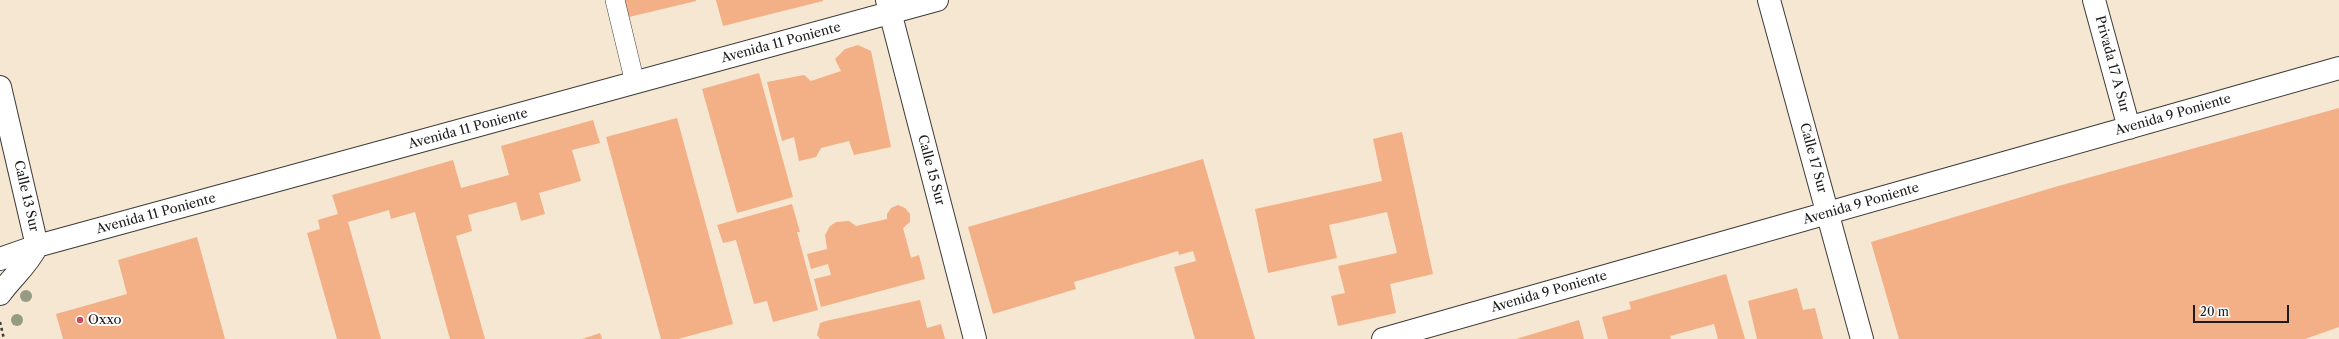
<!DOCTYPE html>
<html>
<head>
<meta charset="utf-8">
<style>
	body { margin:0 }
	#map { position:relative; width:2339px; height:339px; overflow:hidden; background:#f5e7d1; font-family:"Libre Caslon Text",serif }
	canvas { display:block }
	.scale { position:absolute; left:2193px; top:305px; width:96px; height:18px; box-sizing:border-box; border:2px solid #1c1c1c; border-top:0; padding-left:5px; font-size:12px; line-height:14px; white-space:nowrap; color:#1c1c1c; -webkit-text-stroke:3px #fff; paint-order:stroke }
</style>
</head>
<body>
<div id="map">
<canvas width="2339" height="339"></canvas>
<div class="scale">20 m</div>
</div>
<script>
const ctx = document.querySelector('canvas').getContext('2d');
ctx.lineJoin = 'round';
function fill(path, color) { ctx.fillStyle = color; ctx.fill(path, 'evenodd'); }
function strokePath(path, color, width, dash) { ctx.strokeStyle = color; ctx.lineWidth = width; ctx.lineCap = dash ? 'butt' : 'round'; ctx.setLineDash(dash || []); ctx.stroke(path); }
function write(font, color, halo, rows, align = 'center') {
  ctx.font = font + ' "Libre Caslon Text",serif'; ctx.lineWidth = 4; ctx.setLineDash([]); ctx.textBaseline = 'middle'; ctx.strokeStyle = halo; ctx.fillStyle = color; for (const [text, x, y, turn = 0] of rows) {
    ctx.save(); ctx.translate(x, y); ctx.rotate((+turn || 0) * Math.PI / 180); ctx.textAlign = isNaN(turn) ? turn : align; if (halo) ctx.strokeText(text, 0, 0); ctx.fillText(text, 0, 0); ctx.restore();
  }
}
fill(new Path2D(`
	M624 0H696V1L629 17Z
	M716 0H823V1L723 26Z
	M858 45 871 51 891 147 854 155 849 141 821 148 816 157 799 161 794 137 782 141 767 82 804 75 811 81 841 71 835 59 845 49Z
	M759 73 793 197 737 213 702 89Z
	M2339 108V327L2305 339H1899L1871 242 2055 187Z
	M677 118 733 324 678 339H661L606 137Z
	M593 120 600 143 572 150 581 181 539 193 545 214 521 221 516 202 468 215 472 231 456 236 485 339H450L415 212 391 219 389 210 348 222 381 339H337L307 233 320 229 318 220 338 214 332 195 453 160 461 188 509 175 501 146Z
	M1402 132 1433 274 1390 284 1396 313 1338 326 1331 296 1345 293 1338 266 1397 253 1387 212 1329 225 1337 258 1268 273 1255 209 1382 181 1373 139Z
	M1203 159 1255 339H1195L1174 267 1196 261 1193 251 1179 255 1178 251 1074 282 1076 289 993 314 968 227Z
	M792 204 800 232H797L818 310 773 322 767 301 754 304 736 240 723 243 717 225Z
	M898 205 905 208 910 214V222L903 228 911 258 919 255 925 279 821 307 814 279 831 275 828 264 811 269 807 254 827 249 825 235 830 226 836 222 849 221 856 226 887 219V214L891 208Z
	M197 237 225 339H63L56 314 127 294 118 260Z
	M1726 274 1745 339H1718L1714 324 1670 336 1671 339H1608L1602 317 1631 309 1629 302Z
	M1797 288 1803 310 1815 308 1823 339H1757L1748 301Z
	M920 300 927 328 941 324 945 339H820L817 335 820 323 826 321Z
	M1579 320 1584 339H1516Z
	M600 333 602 339H582Z`), '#f3af85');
const lane = new Path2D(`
	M615 0 635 83`);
const street = new Path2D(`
	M887 0 975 339
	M1769 0 1862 339
	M2094 0 2129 128
	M0 87 37 246C27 266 13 276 0 294
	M0 259 37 246 937 0
	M1383 339 2339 68`);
strokePath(lane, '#3d3a37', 20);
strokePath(street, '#3d3a37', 24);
strokePath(new Path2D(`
	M0 322 4 339`), '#3d3a37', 2.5, [3, 3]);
strokePath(lane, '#fff', 19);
strokePath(street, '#fff', 22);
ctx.fillStyle = '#969c83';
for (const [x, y] of [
	[26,296],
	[17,320]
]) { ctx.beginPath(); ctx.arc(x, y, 6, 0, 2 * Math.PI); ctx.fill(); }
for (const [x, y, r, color] of [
	[80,320,4,"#d1495b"]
]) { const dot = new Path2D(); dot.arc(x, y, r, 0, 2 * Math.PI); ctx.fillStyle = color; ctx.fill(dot); strokePath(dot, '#fff', 1.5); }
write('13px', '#1c1c1c', '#fff', [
	["Avenida 11 Poniente",781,43,-15],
	["Privada 17 A Sur",2112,64,75],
	["Avenida 9 Poniente",2173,115,-16],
	["Avenida 11 Poniente",468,129,-15],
	["Calle 17 Sur",1813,158,75],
	["Calle 15 Sur",931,170,75],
	["Calle 13 Sur",26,196,77],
	["Avenida 9 Poniente",1861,204,-16],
	["Avenida 11 Poniente",156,214,-15],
	["Avenida 9 Poniente",1549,292,-16]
]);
write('13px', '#1c1c1c', '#fff', [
	["Oxxo",88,320]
], 'left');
</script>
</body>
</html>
